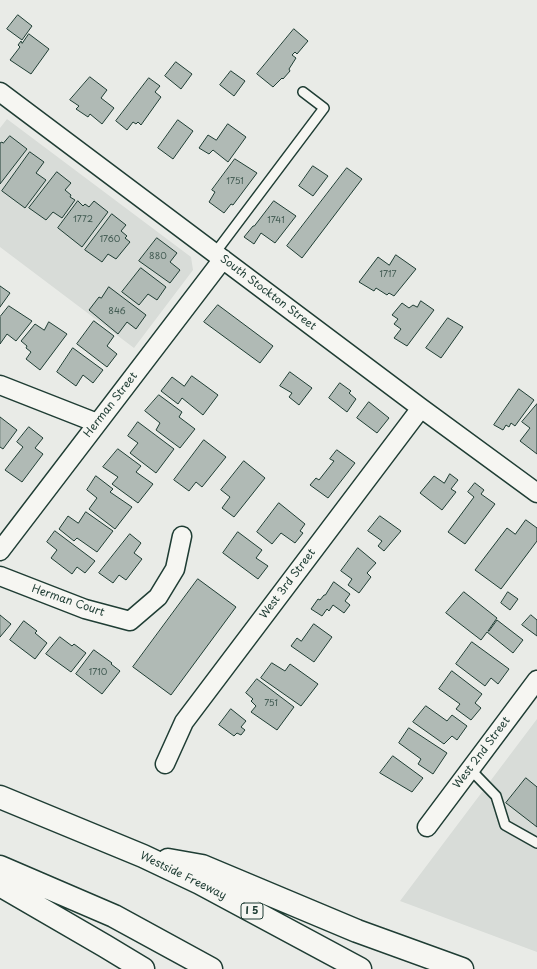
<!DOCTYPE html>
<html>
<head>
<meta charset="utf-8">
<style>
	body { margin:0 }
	canvas { display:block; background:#e9ebe7 }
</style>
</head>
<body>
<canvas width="537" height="969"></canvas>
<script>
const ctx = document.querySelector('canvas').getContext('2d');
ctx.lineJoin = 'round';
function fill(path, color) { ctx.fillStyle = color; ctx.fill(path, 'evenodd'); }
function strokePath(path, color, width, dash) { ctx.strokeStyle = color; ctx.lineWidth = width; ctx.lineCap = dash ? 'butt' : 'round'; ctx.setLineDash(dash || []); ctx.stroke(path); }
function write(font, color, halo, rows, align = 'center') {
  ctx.font = font + ' "Playpen Sans",sans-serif'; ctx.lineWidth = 3; ctx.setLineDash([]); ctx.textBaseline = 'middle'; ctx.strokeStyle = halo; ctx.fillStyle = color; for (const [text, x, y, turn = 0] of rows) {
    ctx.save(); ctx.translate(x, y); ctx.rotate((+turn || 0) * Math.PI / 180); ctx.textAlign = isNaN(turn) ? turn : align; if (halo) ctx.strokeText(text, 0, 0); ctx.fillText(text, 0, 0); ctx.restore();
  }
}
fill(new Path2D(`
	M7 119 191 257 193 270 134 348 0 247V128Z
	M537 719V952L400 901Z`), '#d8dcd8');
const building = new Path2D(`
	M18 15 32 26 22 40 7 29Z
	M294 29 308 41 297 54 295 52 292 55 296 58 289 69 290 71 283 79 282 78 273 87 257 74Z
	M29 34 49 49 31 74 10 60 20 47 18 45 21 41 22 43Z
	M176 62 192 74 181 89 165 76Z
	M231 71 245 81 234 96 220 85Z
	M90 77 107 90 101 98 114 108 102 124 90 114 88 117 76 109 79 106 70 100Z
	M149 78 160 86 155 92 161 97 141 125 138 122 136 124 133 122 127 130 116 121Z
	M178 120 193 131 173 159 158 148Z
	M228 124 246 137 228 162 213 150 209 154 199 148 208 135 216 140Z
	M10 136 27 149 0 184V143L2 142 3 143Z
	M30 152 44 162 36 173 46 180 25 208 2 191Z
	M235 159 257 173 233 205 231 204 224 213 209 202 215 192 212 190Z
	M313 166 328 176 313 196 299 186Z
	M347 168 362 179 302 258 287 246Z
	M57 172 71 183 65 190 71 195 70 197 75 200 62 218 53 212 46 220 29 208Z
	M78 201 83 206 85 204 89 207 94 201 108 212 82 247 58 228Z
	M274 201 296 216 275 243 261 233 254 244 244 237 253 226H254Z
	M112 214 126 225 121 231 127 236 125 238 130 242 116 259 108 254 102 262 85 250Z
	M157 238 177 253 170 262 180 270 170 283 139 261Z
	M396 255 416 269 394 296 389 293 387 295 376 288 374 291 359 282 378 257 389 265Z
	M141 268 166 287 157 300 148 294 139 305 122 292Z
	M0 286 10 293 0 307Z
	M109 287 146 315 136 329 127 322 118 334 89 310 99 297 101 298Z
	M421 301 434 310 407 346 394 338 401 329 394 324 398 319 392 315 402 303 409 308 413 305 417 307Z
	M218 305 273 346 260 363 204 322Z
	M9 306 32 321 16 341 7 334 0 344V317Z
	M448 318 463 327 441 358 426 348Z
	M94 321 114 336 107 346 117 354 107 367 77 344Z
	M49 322 67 334 40 370 26 359 31 352 26 348 27 346 21 341 35 324 44 330Z
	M73 348 103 370 93 383 83 375 76 386 57 372Z
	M290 372 312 388 299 405 289 397 292 393 280 386Z
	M192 376 218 395 203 415 182 398 178 404 161 391 172 377 184 386Z
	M340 383 351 391 349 393 356 399 347 412 329 398Z
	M519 389 534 400 515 426 511 423 509 427 506 425 503 430 494 425Z
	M159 395 182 412 179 417 195 429 180 448 156 430 160 423 145 411Z
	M369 402 389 418 377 433 357 418Z
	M537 404V454L520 441 530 428 522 422Z
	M0 417 17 430 3 449 0 447Z
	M138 422 174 449 156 473 130 453 138 443 128 436Z
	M29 427 43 438 35 448 43 454 22 482 5 470 23 447 17 442Z
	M204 440 226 457 202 487 196 482 189 491 174 480Z
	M118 449 141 466 136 472 153 484 138 503 112 484 118 477 103 467Z
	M337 450 355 463 328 498 310 485 316 478 319 480 334 461 330 459Z
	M244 461 265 478 234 517 222 508 230 497 221 490Z
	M450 474 458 480 451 489 456 492 442 510 420 493 434 476 444 483Z
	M96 476 113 489 110 492 132 507 115 529 89 509 97 498 87 490Z
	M475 483 484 490 481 494 495 504 465 544 448 532 474 497 468 492Z
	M279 503 305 524 300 531 303 533 295 543 281 533 272 544 257 532Z
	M86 512 113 531 97 552 77 538 74 541 59 529 68 516 78 523Z
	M380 516 401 531 384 551 378 546 382 541 368 531Z
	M526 520 537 528V541L501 589 475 570 507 528 515 534Z
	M55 531 95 561 85 573 77 567 72 574 51 558 57 550 47 542Z
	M238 532 262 550 256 558 268 566 258 579 223 553Z
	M130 534 141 543 134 553 142 559 126 580 119 575 113 583 99 573Z
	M358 548 376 563 367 573 371 577 359 593 348 585 352 579 341 571Z
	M198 579 236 607 171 695 133 667Z
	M334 582 350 594 345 601 350 605 344 613 333 605 329 611 327 609 322 616 311 609 318 599 320 600 324 595H325Z
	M464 592 497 618 488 631H489L497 620 523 640 513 653 487 632 481 640 446 613Z
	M508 592 518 599 510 610 501 603Z
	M0 615 11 624 0 637Z
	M531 615 537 620V636L522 625Z
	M24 621 37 631 35 633 47 643 35 659 10 640Z
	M314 624 332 637 314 662 291 646 297 638 301 641Z
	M60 637 72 646 74 644 86 653 71 672 46 654Z
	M472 642 509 669 498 684 491 678 485 686 456 664Z
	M94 650 112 663 111 664 120 671 102 694 76 674Z
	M272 663 285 671 290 664 318 684 301 706 261 678Z
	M452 671 482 694 475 703 481 708 471 720 456 709 460 704 439 689Z
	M257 679 294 707 277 730 251 712 256 706 251 701 253 699 246 693Z
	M426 706 447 721 452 715 467 726 457 740 452 736 444 744 413 722Z
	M231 709 246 721 241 727 245 730 241 735 237 733 234 736 219 725Z
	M409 728 447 753 433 774 418 764 421 759 399 743Z
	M393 756 423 778 412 792 380 773Z
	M526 778 537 787V827L506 803Z`);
fill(building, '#b0bab5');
strokePath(building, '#1f3d34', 1);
const lane = new Path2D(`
	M215 253 324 108 303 92
	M470 769 496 796 505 825 537 843`);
const street = new Path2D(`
	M0 92 421 408 537 493
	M0 385 97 423
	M0 551 223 259
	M0 576 85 609 130 621 158 597 175 569 182 536
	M165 764 184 722 421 408
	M427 827 537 680`);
const highway = new Path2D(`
	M0 797 143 856 200 883 360 969
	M168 860 202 866 357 931 462 969
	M0 867 114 916 211 969
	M0 885 105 946 143 969`);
strokePath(lane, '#1f3d34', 12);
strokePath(street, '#1f3d34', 21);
strokePath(highway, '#1f3d34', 25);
strokePath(lane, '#f6f6f2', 9);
strokePath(street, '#f6f6f2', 18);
strokePath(highway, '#f6f6f2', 22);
write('9px', '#435c54', null, [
	["1751",235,182],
	["1772",83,220],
	["1741",276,221],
	["1760",110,240],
	["880",158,257],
	["1717",388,275],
	["846",117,312],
	["1710",98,673],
	["751",271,704]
]);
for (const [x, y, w] of [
	[252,911,22]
]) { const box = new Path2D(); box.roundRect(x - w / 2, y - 8, w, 16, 3); ctx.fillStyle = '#f6f6f2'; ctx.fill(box); strokePath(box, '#1f3d34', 1); }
write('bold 10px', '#1f3d34', null, [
	["I 5",252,911]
]);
write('11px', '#1f3d34', '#f6f6f2', [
	["South Stockton Street",268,293,37],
	["Herman Street",111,405,-52],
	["West 3rd Street",288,584,-53],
	["Herman Court",68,601,19],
	["West 2nd Street",482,753,-53],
	["Westside Freeway",183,876,26]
]);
</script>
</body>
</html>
